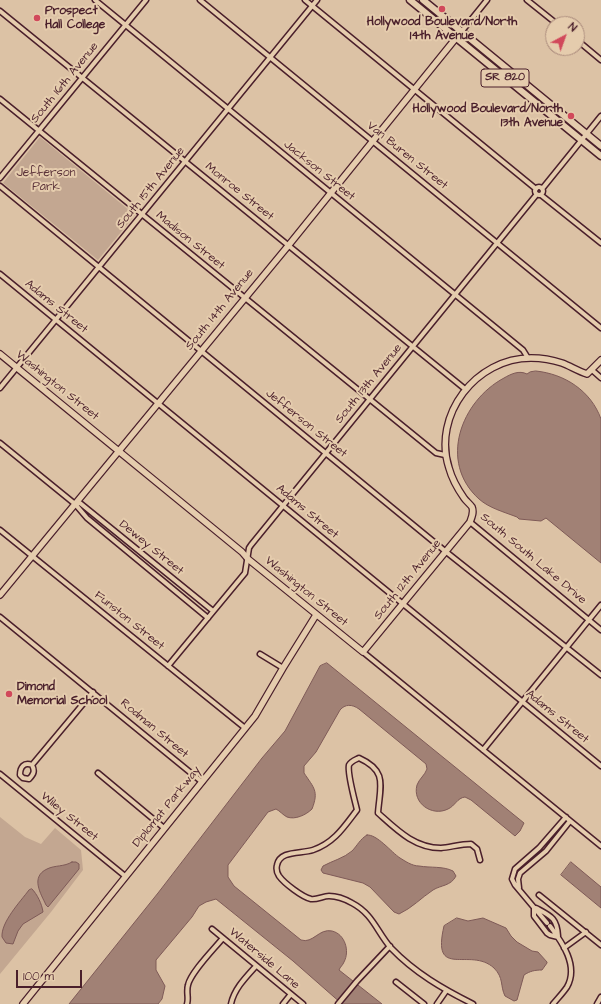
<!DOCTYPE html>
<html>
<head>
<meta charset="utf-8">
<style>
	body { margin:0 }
	#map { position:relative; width:601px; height:1004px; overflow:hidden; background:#dcc2a5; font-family:"Architects Daughter",sans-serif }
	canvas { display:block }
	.north { position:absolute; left:545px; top:16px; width:40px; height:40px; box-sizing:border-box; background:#e5ccad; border:1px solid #a78779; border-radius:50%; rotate:41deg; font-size:11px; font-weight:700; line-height:16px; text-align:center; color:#4a1f2b }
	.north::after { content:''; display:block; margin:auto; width:14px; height:18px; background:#d1495b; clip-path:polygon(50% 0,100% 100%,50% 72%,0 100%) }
	.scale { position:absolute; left:16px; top:970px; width:66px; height:18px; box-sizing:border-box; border:2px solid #4a1f2b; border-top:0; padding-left:5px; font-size:12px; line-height:14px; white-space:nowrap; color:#4a1f2b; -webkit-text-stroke:3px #e5ccad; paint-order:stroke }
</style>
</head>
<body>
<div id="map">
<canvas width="601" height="1004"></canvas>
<div class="north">N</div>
<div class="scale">100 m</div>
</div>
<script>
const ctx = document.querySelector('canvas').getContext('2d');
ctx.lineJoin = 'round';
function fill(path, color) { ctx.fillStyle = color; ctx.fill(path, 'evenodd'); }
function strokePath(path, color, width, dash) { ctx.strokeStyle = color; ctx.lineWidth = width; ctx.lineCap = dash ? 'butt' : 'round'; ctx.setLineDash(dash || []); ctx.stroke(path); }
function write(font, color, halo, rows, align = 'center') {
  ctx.font = font + ' "Architects Daughter",sans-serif'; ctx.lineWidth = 4; ctx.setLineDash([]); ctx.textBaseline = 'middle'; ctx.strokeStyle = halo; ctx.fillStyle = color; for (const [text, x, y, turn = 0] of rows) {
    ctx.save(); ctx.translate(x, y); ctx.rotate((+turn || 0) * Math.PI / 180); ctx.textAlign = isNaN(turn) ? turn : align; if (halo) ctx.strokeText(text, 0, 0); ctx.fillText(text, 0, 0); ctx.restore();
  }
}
fill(new Path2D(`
	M40 137 135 215 98 260 3 183Z
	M0 817 25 837 41 844 55 828 81 850 83 870 51 912 0 974Z`), '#c3a791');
const water = new Path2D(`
	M536 371C565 374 591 391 601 419V563L546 518 541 521 519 519 517 517C504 512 489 508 479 499 438 462 461 401 504 378 511 374 519 370 527 374L530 372Z
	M327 663 524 823 520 831 515 836 471 800 465 797C457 798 455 806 448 809 432 817 412 803 417 785 419 779 425 775 427 769L426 764 359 709C352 704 345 704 340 710L316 752 304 766V773C314 788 319 791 312 809 306 815 295 820 287 817 283 815 280 811 276 809L268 812 228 865V877L234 886 301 940C313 944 319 928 332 931 345 934 350 951 344 962 343 965 340 967 339 970L382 1004H342L293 961 216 899 206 902 199 906 192 917 156 960V970L165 986 162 999 158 1004H69L158 893 262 758 285 731 320 666Z
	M367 835C377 834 391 852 400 858 405 861 412 866 419 866 431 868 443 866 453 871L456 876C451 886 441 885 433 890 421 898 412 908 399 914L394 912 370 887 363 883 323 873 321 870 323 866C332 861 344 858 352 851 357 846 360 839 367 835Z
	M72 862H76L79 864V869L48 907 46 905C41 894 30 877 47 869 55 865 64 867 72 862Z
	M571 862 601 887V908L561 875Z
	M32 889C37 894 42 904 43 912L23 924 18 931 13 944 6 943 2 937C1 922 20 902 29 890Z
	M457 918 468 921 483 918 506 928 511 936 517 942 532 951 538 952 547 962V963L542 970C535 970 530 971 524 975L517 1000 514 1001 505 996C500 986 504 978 494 968 470 946 431 981 444 926Z`);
fill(water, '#a18175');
strokePath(water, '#7e5a57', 1);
const street = new Path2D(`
	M95 0 523 350 528 358
	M200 0 601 328
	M305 0 536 189
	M527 0 557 24
	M0 11 465 389
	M462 31 487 0
	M577 40 601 60
	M0 99 436 453 445 455
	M0 178 146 0
	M0 186 445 551 601 675
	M535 191a4 4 0 1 1 8 0a4 4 0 1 1-8 0Z
	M542 189 601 116
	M541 195 601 243
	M0 274 601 766
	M592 370 601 378
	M0 388 317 0
	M0 443 75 504 87 518 208 618
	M76 504 80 503 213 611
	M470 522 601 630
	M0 530 245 728
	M0 617 202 782
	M363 652 601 846
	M260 654 283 668
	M168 666 245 573 249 548 251 545 537 194
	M483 750 601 605
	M32 765C35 771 34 774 29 779L23 778 20 775C20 767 24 762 32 765L93 692
	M98 773 164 828
	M0 774 125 876
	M519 888 518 879 520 873 546 851 570 821
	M539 895 601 945
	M534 908V916L547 933 550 935 558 937
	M536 908C551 916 557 918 558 936
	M547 923 515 885 512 879 515 869 539 848 566 817
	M550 926C562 942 579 966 567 987 563 993 558 998 553 1004
	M212 929 303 1004
	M564 948 586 932
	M396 982 424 1004
	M187 1004C189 998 186 992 188 985 191 972 214 949 223 938
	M231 1004C234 989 246 977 256 966
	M283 1004 291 994
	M338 1004 357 981 390 946
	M437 1004 446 991
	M473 1004C443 989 415 973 391 948 377 932 373 914 352 903 345 899 337 896 329 896 323 896 317 900 311 899 302 897 284 883 279 876 277 873 276 869 277 865 280 850 301 854 313 850 334 843 344 827 357 810 355 801 347 773 349 765 351 761 355 760 359 758 388 771 380 786 378 813 396 829 414 848 441 848 451 847 461 844 471 844L477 849 480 860
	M597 1004 601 997`);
const secondary = new Path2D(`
	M0 354 242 552 248 559 363 652 470 522C472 517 474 512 472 507 470 504 466 501 464 498 457 488 452 479 449 468 432 415 476 358 531 358 541 358 553 360 562 363 570 366 578 371 587 374L601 360
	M0 595 288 246 456 38
	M23 1004 255 716 283 668 316 615`);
const primary = new Path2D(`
	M410 0 601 156
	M423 0 601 146`);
strokePath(street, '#4a1f2b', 7);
strokePath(secondary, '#4a1f2b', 8);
strokePath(primary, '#4a1f2b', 9);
strokePath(street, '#e5ccad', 4);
strokePath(secondary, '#e5ccad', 5.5);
strokePath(primary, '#e5ccad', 6);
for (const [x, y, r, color] of [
	[442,9,4,"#d1495b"],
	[37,18,4,"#d1495b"],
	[571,116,4,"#d1495b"],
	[9,694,4,"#d1495b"]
]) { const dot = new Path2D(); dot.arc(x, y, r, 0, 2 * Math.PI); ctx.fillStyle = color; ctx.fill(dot); strokePath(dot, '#e5ccad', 1.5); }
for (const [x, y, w] of [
	[505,78,48]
]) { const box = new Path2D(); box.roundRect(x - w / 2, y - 9, w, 18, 3); ctx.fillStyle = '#e5ccad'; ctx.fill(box); strokePath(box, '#4a1f2b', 1); }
write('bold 11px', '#4a1f2b', null, [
	["SR 820",505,78]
]);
write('bold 12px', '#4a1f2b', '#e5ccad', [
	["Prospect",45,11],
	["Hall College",45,25],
	["Hollywood Boulevard/North",442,22,"center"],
	["14th Avenue",442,36,"center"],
	["Hollywood Boulevard/North",563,109,"right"],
	["13th Avenue",563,123,"right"],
	["Dimond",17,687],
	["Memorial School",17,701]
], 'left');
write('12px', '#4a1f2b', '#e5ccad', [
	["South 16th Avenue",65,83,-51],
	["Van Buren Street",407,156,39],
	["Jackson Street",319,171,39],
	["South 15th Avenue",151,188,-51],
	["Monroe Street",239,192,39],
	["Madison Street",190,241,39],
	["Adams Street",56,307,39],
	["South 14th Avenue",220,310,-51],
	["South 13th Avenue",369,384,-51],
	["Washington Street",57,386,39],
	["Jefferson Street",306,424,39],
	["Adams Street",307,512,40],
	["Dewey Street",151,548,39],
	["South South Lake Drive",533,559,40],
	["South 12th Avenue",408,580,-51],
	["Washington Street",306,592,39],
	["Funston Street",129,621,39],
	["Adams Street",557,717,39],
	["Rodman Street",154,729,40],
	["Diplomat Parkway",167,807,-51],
	["Wiley Street",69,817,39],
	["Waterside Lane",264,959,40]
]);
write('12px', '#5c333a', '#e5ccad', [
	["Jefferson",46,173],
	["Park",46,187]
]);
</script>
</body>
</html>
